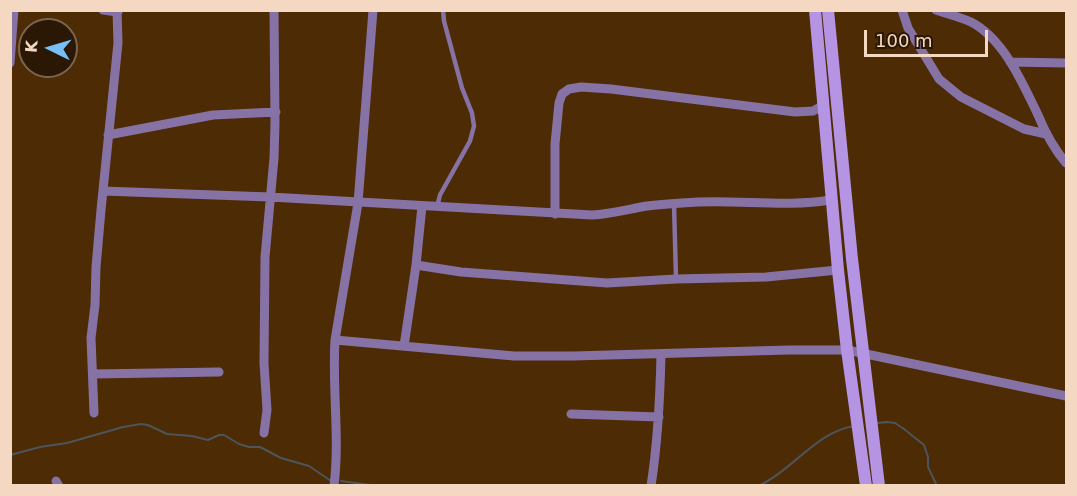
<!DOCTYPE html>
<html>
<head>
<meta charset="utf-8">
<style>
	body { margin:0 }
	#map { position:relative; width:1077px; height:496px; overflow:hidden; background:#4d2b05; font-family:"DejaVu Sans",sans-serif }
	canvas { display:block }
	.frame { position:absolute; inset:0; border:12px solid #f4d8c1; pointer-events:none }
	.north { position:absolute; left:18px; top:18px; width:60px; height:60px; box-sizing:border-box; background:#2a1704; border:2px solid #7b6450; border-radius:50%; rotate:275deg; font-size:16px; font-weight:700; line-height:24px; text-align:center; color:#f4d8c1 }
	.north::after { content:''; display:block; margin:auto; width:21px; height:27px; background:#77bff7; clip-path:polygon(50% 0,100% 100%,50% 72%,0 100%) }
	.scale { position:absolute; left:864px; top:30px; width:124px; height:27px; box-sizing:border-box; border:3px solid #f4d8c1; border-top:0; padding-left:8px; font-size:18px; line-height:21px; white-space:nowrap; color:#f4d8c1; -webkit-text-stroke:4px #2a1704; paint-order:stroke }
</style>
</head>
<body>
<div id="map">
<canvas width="1077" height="496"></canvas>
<div class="frame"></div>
<div class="north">K</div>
<div class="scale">100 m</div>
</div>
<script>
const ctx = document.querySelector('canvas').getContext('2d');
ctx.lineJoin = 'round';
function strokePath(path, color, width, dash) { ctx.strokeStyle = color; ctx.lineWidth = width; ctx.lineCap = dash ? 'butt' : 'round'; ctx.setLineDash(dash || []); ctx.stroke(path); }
strokePath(new Path2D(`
	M877 423 887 422 895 423 904 429 924 445 928 457V467L937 486
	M10 455 40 447 67 443 123 427 141 424 148 425 167 434 192 436 208 440 219 435H224L239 444 249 447H260L281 458 309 466 331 481
	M341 481 378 486
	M416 486H419
	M758 486C792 471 816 432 854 426`), '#4c555a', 2);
strokePath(new Path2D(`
	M674 204 676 279
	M437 207 440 195 470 141 474 126 472 113 462 88 444 21 443 10`), '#8772a5', 4.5);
strokePath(new Path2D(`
	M103 10 118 12
	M902 10 908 28 939 79 961 97 1024 129 1046 134
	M936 10C948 14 960 17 971 22 1004 39 1023 84 1038 115 1045 132 1054 149 1066 163
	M1010 62 1066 63
	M10 63 14 10
	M108 135 213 115 276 112
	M103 191 270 197 592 215C611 214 629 209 647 206 664 204 681 203 698 202 742 200 787 207 831 200
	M555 214V144L559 103 562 94 569 89 581 87 611 89 795 112 813 111 824 105
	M416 265 461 272 607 283 676 279 766 277 838 270
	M335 340 514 356H573L789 350H847L1066 396
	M404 346 416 265 422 206
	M93 374 219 372
	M94 413 91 338 95 305 96 267 101 210 118 43 117 10
	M571 414 659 417
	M264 433 267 410 264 363 265 257 274 158 275 123 274 10
	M56 481 59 486
	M334 486C340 437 332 389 335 340L358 203 373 10
	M651 486C658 441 660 399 661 355`), '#8772a5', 9);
strokePath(new Path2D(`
	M815 10 838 270 847 350 866 486
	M828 10 852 259 879 486`), '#b694e4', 12);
</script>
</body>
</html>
